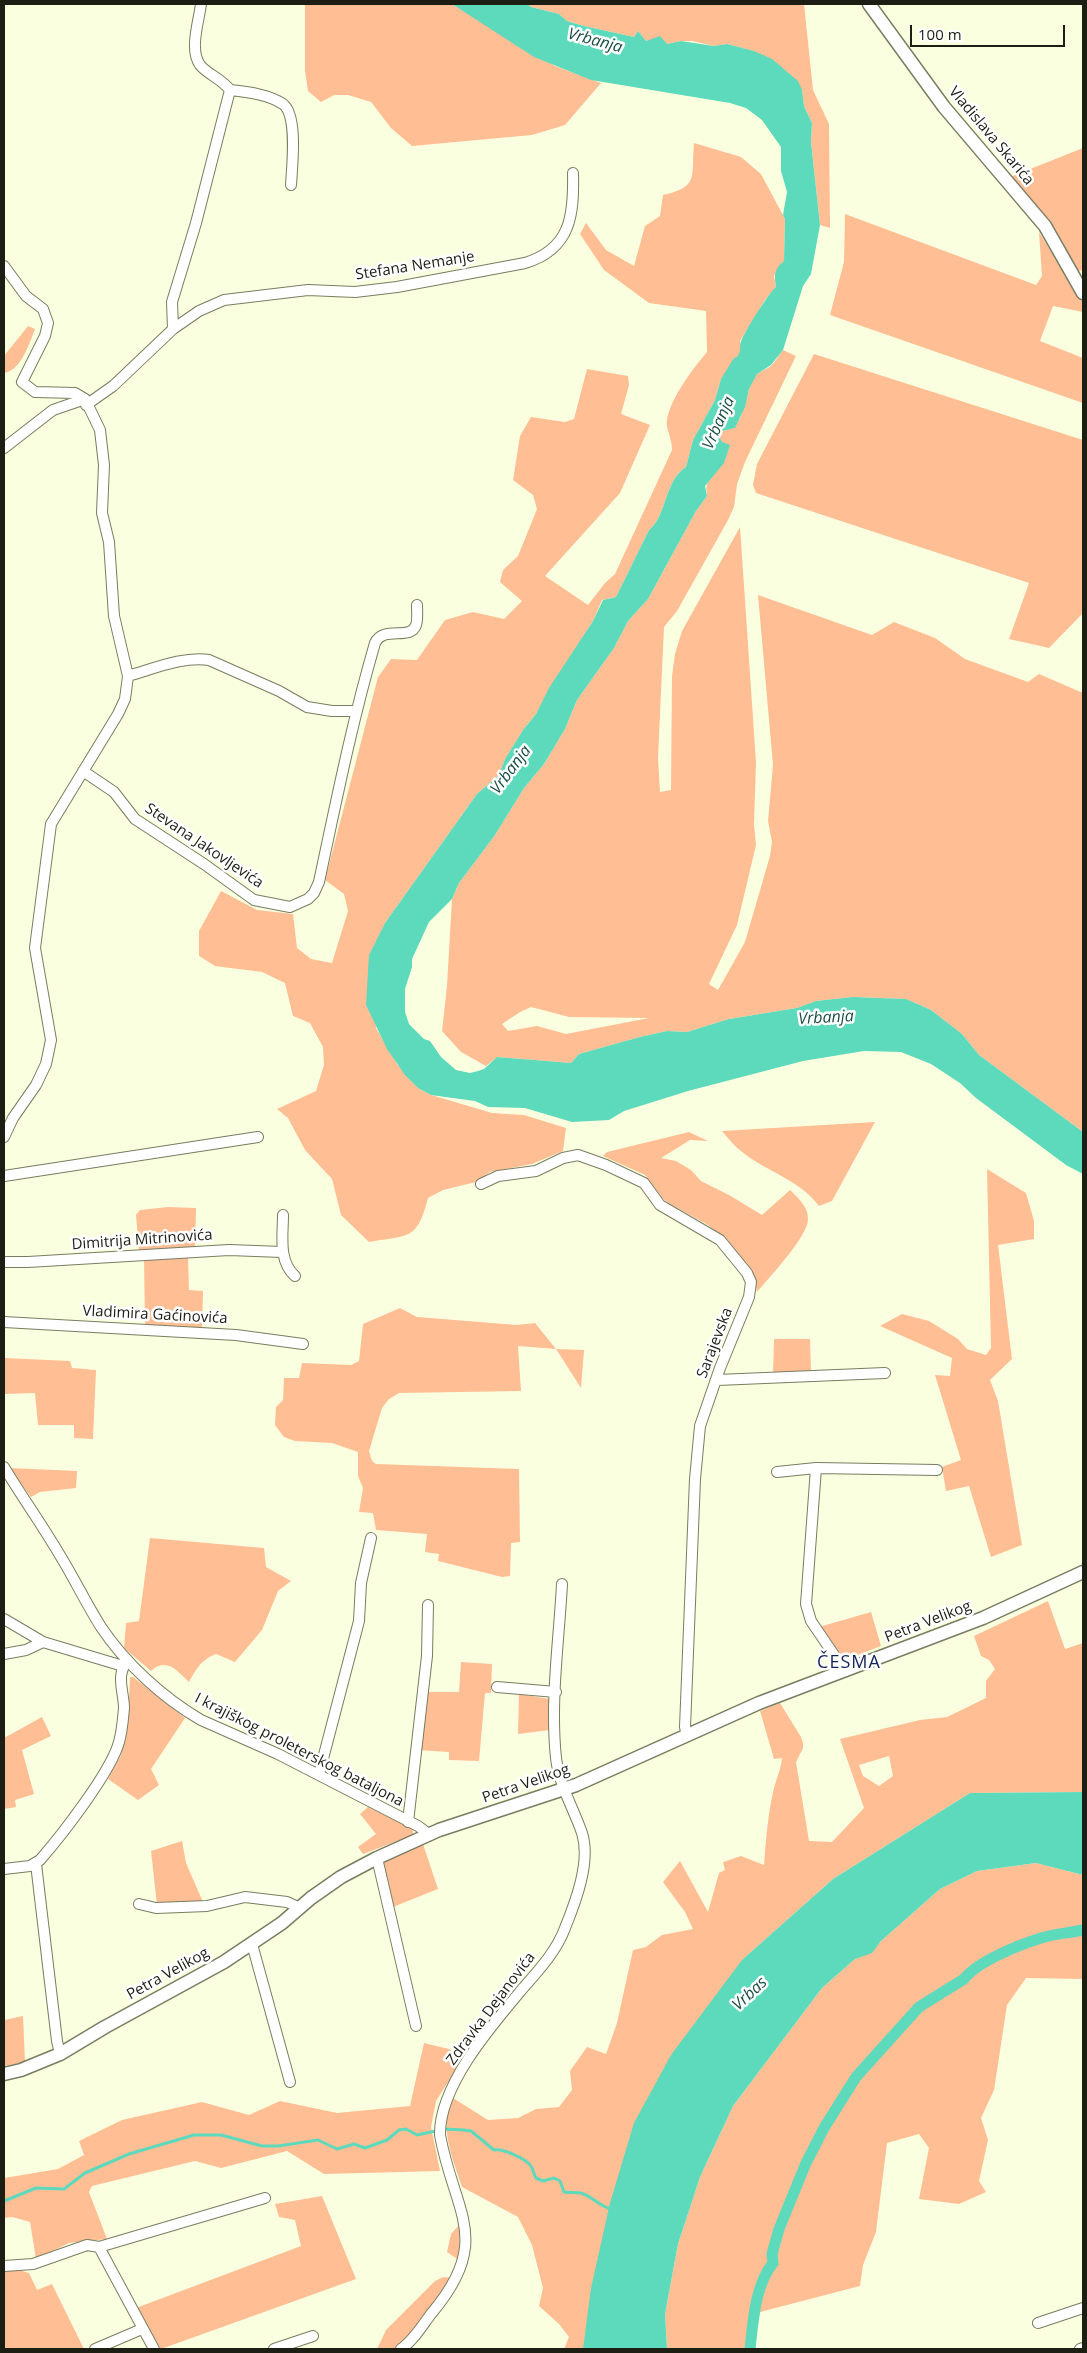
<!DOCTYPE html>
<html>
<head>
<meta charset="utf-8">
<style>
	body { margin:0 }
	#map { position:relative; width:1087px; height:2353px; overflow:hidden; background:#faffdf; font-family:"Open Sans",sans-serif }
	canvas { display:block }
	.frame { position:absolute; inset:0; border:5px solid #1d1e13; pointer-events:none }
	.scale { position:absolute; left:910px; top:25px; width:155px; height:22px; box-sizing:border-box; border:2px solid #1d1e13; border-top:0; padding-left:6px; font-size:15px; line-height:18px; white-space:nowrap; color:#1d1e13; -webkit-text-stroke:4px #fff; paint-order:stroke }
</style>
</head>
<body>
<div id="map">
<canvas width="1087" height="2353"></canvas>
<div class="frame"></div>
<div class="scale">100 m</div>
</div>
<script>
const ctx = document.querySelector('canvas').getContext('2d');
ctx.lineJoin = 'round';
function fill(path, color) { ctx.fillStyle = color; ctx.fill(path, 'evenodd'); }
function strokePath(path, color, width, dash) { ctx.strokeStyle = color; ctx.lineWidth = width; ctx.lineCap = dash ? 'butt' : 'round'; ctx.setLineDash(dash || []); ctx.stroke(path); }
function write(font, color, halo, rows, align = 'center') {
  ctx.font = font + ' "Open Sans",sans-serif'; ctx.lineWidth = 5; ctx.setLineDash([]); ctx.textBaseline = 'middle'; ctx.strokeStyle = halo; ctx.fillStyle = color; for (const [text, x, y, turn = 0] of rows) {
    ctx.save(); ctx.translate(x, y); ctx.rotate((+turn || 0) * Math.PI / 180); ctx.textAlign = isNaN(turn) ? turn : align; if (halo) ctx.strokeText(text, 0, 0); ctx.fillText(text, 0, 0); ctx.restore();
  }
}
fill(new Path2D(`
	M305 4H452L555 66 601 83 565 125 532 135 412 146 391 128 371 102 348 95H334L321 102 308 91 305 71Z
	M527 4H804L813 90 829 124 830 228 820 225 811 142 812 123 804 106 802 90 754 51 727 44 714 46 692 41H681L667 44 656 39 646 41 638 31 634 37 584 26 567 21 559 14 531 7Z
	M694 143 741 157 761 174 785 219 784 262 774 276 776 287 765 300 740 341 742 351 721 379 715 400 693 440 686 467C664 481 667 516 649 530L616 597 602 600 593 621 550 688 536 714 523 730 505 759 499 775 477 794 385 923 376 1028 397 1064 418 1088 431 1095 492 1113 524 1115 566 1128 563 1151 532 1164 490 1172 476 1182 443 1190 428 1198C417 1241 409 1235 369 1242L341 1215 332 1179 305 1150 288 1118 277 1109 316 1091 324 1065 323 1047 310 1023 293 1016 285 983 262 972 215 966 199 956V931L221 891 257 910 293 914 297 948 311 959 332 963 348 911 344 894 325 880 378 677 391 659 417 660 445 620 473 612 504 619 522 601 500 582 503 570 518 556 537 509 533 495 513 480 520 436 531 417 565 422 574 419 587 369 628 376 629 385 621 414 650 425 620 493 545 576 588 605 605 583 615 574 672 450C672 441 669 435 667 427 664 406 694 367 707 352L706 311 649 303 604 270 580 234 586 223 606 250 634 266 645 226 660 216 663 195C700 187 691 176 694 143Z
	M1083 148V270L1078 271 1054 227 1010 177Z
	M845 214 1036 285 1042 276 1039 232 1083 303V312L1053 306 1040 341 1083 358V403L830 315 844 262Z
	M28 326 35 329C30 342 21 371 4 373V356Z
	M783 350 796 356 745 462 737 484 734 507 728 520 677 611 664 627 658 758 660 792 671 790 672 676 675 654 682 631 740 527 756 762 754 824 756 845 737 925 709 984 718 990 745 942 770 856 772 842 768 821 773 765 758 595 872 635 894 622 935 638 965 659 1028 682 1039 674 1083 693V1132L979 1055 962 1034 931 1010 906 999 853 997 816 1001 797 1008 729 1019 687 1032 667 1031 640 1037 579 1054 571 1063 497 1057 486 1066 461 1052 442 1031 447 986 452 899 459 883 495 835 524 788 544 764 565 729 577 700 614 648 628 621 648 599 696 511 707 496C705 484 708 479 717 471L722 443 718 435 722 431C749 428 742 391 757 374 761 371 767 369 771 366 775 362 779 355 783 350ZM531 1007 569 1017 649 1018 566 1034 537 1026 508 1031 502 1024 520 1012Z
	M814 354 1083 440V613L1049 648 1009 639 1029 583 756 493 753 485 757 464Z
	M875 1122 832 1201 819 1206C799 1179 766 1172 741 1151 734 1146 728 1138 722 1131Z
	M689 1132 708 1141 690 1140 661 1158 676 1161 691 1170 701 1181 729 1195 762 1215 790 1190C798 1198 808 1206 808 1219 809 1235 768 1279 757 1292L754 1277 723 1238 708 1225 670 1204 662 1198 645 1175 603 1156 607 1152Z
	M987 1169 1026 1193 1034 1221V1239L998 1245 1012 1359 990 1380 998 1401 1022 1545 991 1557 969 1486 946 1491 942 1467 961 1460 935 1375 950 1376 952 1358 880 1326 902 1314 929 1321 958 1339 967 1349 986 1355 991 1348Z
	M168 1207 196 1208 195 1249 139 1252 136 1215 140 1210Z
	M188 1257 189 1290 203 1291 202 1329 145 1325 144 1259Z
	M400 1308 417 1317 517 1325 535 1323 556 1349 584 1350 581 1388 556 1349 518 1346 521 1391 399 1393 389 1399 382 1408 369 1451 372 1461 376 1464 519 1469 520 1542 511 1543 510 1576 502 1577 438 1561 439 1554 425 1552 427 1534 376 1530 373 1513 359 1512 363 1488 358 1476V1452L332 1443 295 1441 284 1437 275 1425 276 1407 283 1400 284 1378H299L302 1363 351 1365 359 1361 363 1324Z
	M774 1339H810L811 1372 773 1374Z
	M4 1358 70 1361 72 1368 96 1370 93 1439 74 1438V1425H38L35 1393 4 1394Z
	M10 1468 77 1471 76 1488 40 1492 31 1497Z
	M150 1538 264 1548 266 1567 291 1581 278 1591 262 1630 235 1662 216 1654C201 1660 197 1668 189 1682 177 1671 167 1657 151 1671L124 1648 126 1623 139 1621Z
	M1048 1601 1065 1649 1083 1643V1792L970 1793 833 1879 742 1960 583 2349H564L569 2337 559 2324 539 2306 543 2288 532 2245 518 2217 462 2187C453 2159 438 2127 453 2098L488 2120 518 2118 536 2109 559 2107 572 2090 570 2071 587 2047 606 2054 617 2023 633 1950 646 1947 662 1935 693 1929 685 1912 663 1882 680 1861 708 1912 719 1873 725 1870 723 1862 741 1856 764 1865C766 1839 768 1813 774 1788 777 1777 781 1769 782 1758L774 1759 760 1711 780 1703 801 1737 803 1743V1748L796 1762 809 1841 832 1842 864 1808 840 1739 920 1720 947 1717 986 1698V1681L995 1669 989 1660 981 1656 974 1636ZM889 1756 893 1776 879 1786 863 1776 859 1765Z
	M871 1612 881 1646 847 1659 838 1655 819 1627Z
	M461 1662 492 1664 491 1693H485L479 1761 449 1760V1752L418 1750 427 1692H459Z
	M130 1677H133L185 1718 151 1769 159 1785 138 1800 108 1779 121 1755 128 1719Z
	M519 1694 550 1699V1730L518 1734Z
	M42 1717 51 1736 22 1750 34 1794 15 1800 16 1807 4 1809V1738Z
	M368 1807 413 1829V1835L363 1854 358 1847 376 1834 360 1814Z
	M182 1841 186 1863 203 1902 157 1905 151 1851Z
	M423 1844 438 1889 393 1907 383 1863 385 1860Z
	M1036 1863 1083 1875V1979L1026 1978 1007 2005 994 2090 981 2118 988 2140 979 2181 986 2192 959 2204 919 2199 929 2148 919 2134 887 2143 876 2232 863 2265 860 2286 760 2312 754 2349H667L665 2314 678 2244 700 2177 733 2106 822 1988 855 1959 872 1952 881 1941 940 1889 977 1871Z
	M23 2016 25 2062 4 2066V2020Z
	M424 2043 449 2049 462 2060 436 2101 431 2127 440 2171 324 2174 287 2151 221 2168 195 2161 92 2186 89 2192 107 2239 69 2243 36 2259 30 2222 12 2217 4 2218V2178L58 2169 84 2155 79 2141 122 2120 202 2102 249 2115 280 2101 337 2113 410 2106Z
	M322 2196 356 2279 161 2349 136 2308 301 2246 295 2220 279 2217 275 2204Z
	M459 2225 460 2261 447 2252 451 2234Z
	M15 2269 29 2273 37 2290 52 2284 84 2349H4V2271Z
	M443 2277 452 2278 405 2342 394 2349H377L386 2330 435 2281Z`), '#ffbe94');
fill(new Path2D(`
	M452 4H527L531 7 559 14 567 21 584 26 634 37 638 31 646 41 660 36 667 44 681 41 714 46 727 44 754 51 772 59 798 81 802 90 804 106 812 123 811 142 820 225 811 274 803 286 783 350 771 365 757 374 749 389 745 407 735 428 722 431 718 434 722 442 730 445 724 463 705 486 707 496 696 511 648 599 628 621 614 648 577 700 565 729 544 764 524 788 495 835 459 883 452 899 429 922 412 959V967L405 989V1012L409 1024 424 1039 430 1041 441 1057 456 1070 470 1073 478 1071 484 1069 497 1057 571 1063 579 1054 640 1037 667 1031 687 1032 729 1019 797 1008 816 1001 853 997 906 999 931 1010 962 1034 979 1055 1083 1132V1174L1066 1165 976 1098 960 1083 931 1064 901 1052 864 1051 803 1061 688 1091 624 1111 609 1120 572 1122 525 1108 488 1107 475 1101 431 1095 418 1088 405 1075 387 1049 366 1005 369 955 385 923 477 794 499 775 505 759 523 730 536 714 549 688 593 621 603 600 616 597 649 530C667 516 664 481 686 467L693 440 715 400 721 379 734 358 737 357C743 349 738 346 742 339 747 328 768 294 776 287 774 275 774 269 784 261L785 219 783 215 787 192 781 171V147L762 120 746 108 730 103 591 80 534 57Z
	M1083 1792V1875L1036 1863 977 1871 940 1889 881 1941 872 1953 855 1959 822 1988 733 2106 700 2177 678 2244 665 2314 667 2349H583L591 2288 610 2203 634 2123 671 2055 742 1960 833 1879 970 1793Z`), '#5dd9bc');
strokePath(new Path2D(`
	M4 2201 36 2188 64 2189 85 2173 129 2154 194 2135H221L262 2146H278L318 2140 337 2149 354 2144 365 2148 387 2140 399 2130 406 2129 417 2135 445 2129 464 2130 471 2131 494 2150C503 2148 526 2159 531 2166 533 2169 534 2175 536 2178L543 2181 554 2178 560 2181 564 2192C570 2193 576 2192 581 2193 593 2197 598 2205 611 2209`), '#5dd9bc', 3);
strokePath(new Path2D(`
	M750 2349C753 2322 755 2285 773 2263L772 2254 779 2229 806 2163 824 2128 856 2077 919 2007 964 1979C978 1961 1019 1945 1041 1938 1054 1934 1069 1933 1083 1930`), '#5dd9bc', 11);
const minor = new Path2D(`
	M230 90C247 92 268 94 283 104 298 115 292 167 291 185
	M4 266 26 296 43 309 48 323 45 336 22 382 35 392 75 393 85 399 100 430 104 465 102 513 109 542 114 616 128 676 125 699 118 714 51 824 35 948 51 1040 46 1064 36 1085 13 1118 4 1137
	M173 329 172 302 196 223 230 90C222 79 207 74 200 65 189 50 199 21 201 4
	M86 405 113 386 173 329 199 311 224 300 308 290 355 292 397 287 525 263C571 249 574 215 573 173
	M4 448 53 410 85 399
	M128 676C153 669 183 656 209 660L279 691 307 707 332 711H355
	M83 771 114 792 135 819 204 864 254 900 290 907 308 899 314 893 319 882C336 802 352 722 375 643 383 625 411 641 416 625 418 620 417 611 417 605
	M4 1176 258 1137
	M481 1184 498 1176 536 1171 563 1158 578 1155 606 1165 644 1183 660 1205 720 1240 747 1273 751 1282 749 1297 720 1368 700 1426 695 1479 685 1727 687 1736
	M283 1215C283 1235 278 1261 295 1276
	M4 1262H28L229 1250 282 1252
	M4 1322 236 1335 303 1344
	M717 1380 885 1373
	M4 1467C22 1497 43 1526 61 1557 75 1580 87 1605 101 1627 125 1663 163 1698 201 1720L278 1754 418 1826 430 1835
	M777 1472 816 1468
	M4 1619 43 1642 123 1666
	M4 1654 26 1650 43 1642
	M845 1671 811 1621 806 1604 816 1468 937 1470
	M497 1687 556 1692
	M319 1774 359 1621 361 1583 371 1538
	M408 1822 427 1656 428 1605
	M377 1858 416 2026
	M36 1864 57 2041 60 2054
	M4 1869 30 1866 40 1860C61 1836 111 1772 119 1742 122 1732 123 1719 124 1708 124 1693 115 1673 128 1661
	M139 1904 156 1908 207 1906 245 1897 287 1902 300 1908
	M252 1944 290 2082
	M4 2266 33 2264 87 2245 99 2247
	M1038 2323 1083 2308
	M95 2349 142 2329
	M154 2349 99 2247 265 2198
	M274 2349 313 2336
	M401 2349C413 2341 422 2326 431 2314 494 2240 454 2213 440 2135 439 2085 493 2024 524 1987 540 1969 557 1950 565 1928 576 1901 591 1861 582 1833 573 1807 559 1785 556 1758 550 1701 559 1641 562 1584
	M1080 2349 1083 2348`);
const tertiary = new Path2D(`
	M869 4 944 107 1045 226 1083 293
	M4 2074 21 2070 60 2054 105 2027 224 1962 282 1923 311 1898 341 1877 377 1858 439 1830 576 1785 759 1703 983 1618 1083 1572`);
strokePath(minor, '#797d61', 12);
strokePath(tertiary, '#797d61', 15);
strokePath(minor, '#fff', 10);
strokePath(tertiary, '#fff', 12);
write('15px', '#1d1e13', '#fff', [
	["Vladislava Skarića",991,136,50],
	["Stefana Nemanje",415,266,-9],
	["Stevana Jakovljevića",204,846,34],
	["Dimitrija Mitrinovića",142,1240,-4],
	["Vladimira Gaćinovića",155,1315,3],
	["Sarajevska",715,1343,-69],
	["Petra Velikog",928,1622,-21],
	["I krajiškog proleterskog bataljona",299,1750,27],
	["Petra Velikog",526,1784,-19],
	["Petra Velikog",168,1974,-29],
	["Zdravka Dejanovića",491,2009,-53]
]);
write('italic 16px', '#1a4e42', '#fff', [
	["Vrbanja",595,41,15],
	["Vrbanja",719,423,-66],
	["Vrbanja",511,770,-53],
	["Vrbanja",826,1018,-3],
	["Vrbas",750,1994,-43]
]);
ctx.letterSpacing = '1px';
write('18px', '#13245a', '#fff', [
	["ČESMA",849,1663]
]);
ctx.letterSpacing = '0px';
</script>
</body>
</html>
